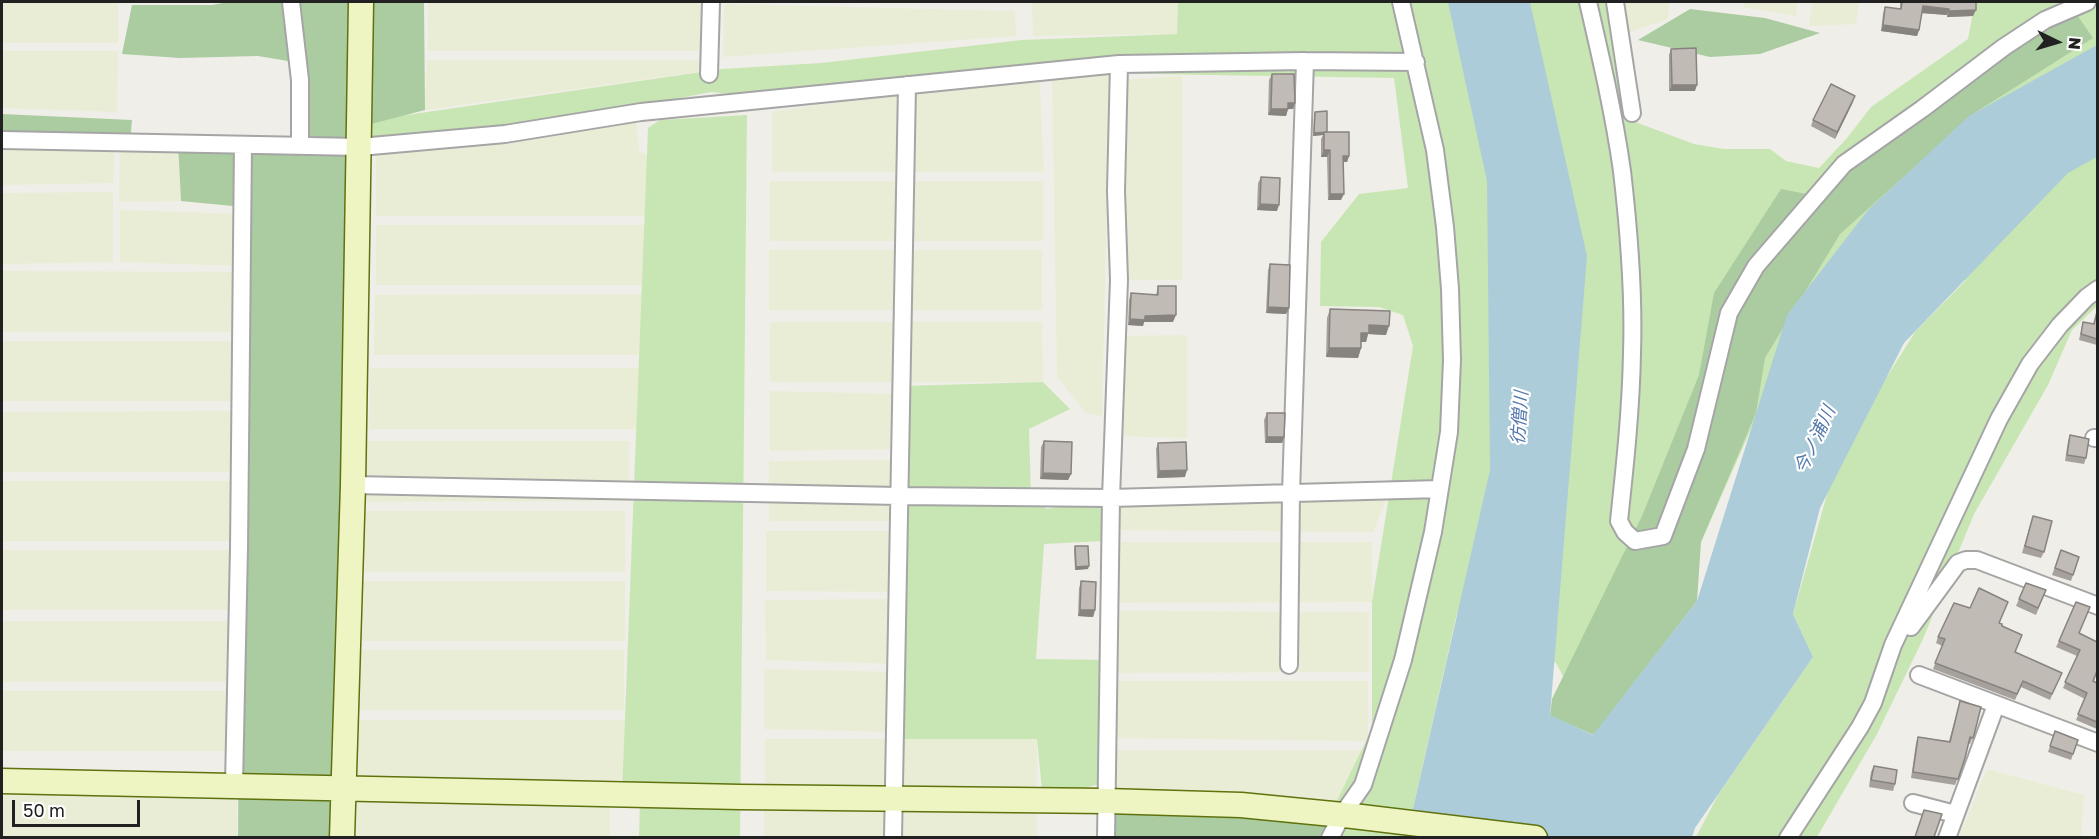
<!DOCTYPE html>
<html>
<head>
<meta charset="utf-8">
<style>
	body { margin:0 }
	#map { position:relative; width:2099px; height:839px; overflow:hidden; background:#f0eee8; font-family:"Golos Text",sans-serif }
	canvas { display:block }
	.frame { position:absolute; inset:0; border:3px solid #212121; pointer-events:none }
	.north { position:absolute; left:2027px; top:12px; width:60px; height:60px; -webkit-text-stroke:4px #fff; paint-order:stroke; rotate:95deg; font-size:16px; font-weight:700; line-height:24px; text-align:center; color:#212121 }
	.north::after { content:''; display:block; margin:auto; width:21px; height:27px; background:#212121; clip-path:polygon(50% 0,100% 100%,50% 72%,0 100%) }
	.scale { position:absolute; left:12px; top:800px; width:128px; height:27px; box-sizing:border-box; border:3px solid #212121; border-top:0; padding-left:8px; font-size:18px; line-height:21px; white-space:nowrap; color:#212121; -webkit-text-stroke:4px #fff; paint-order:stroke }
</style>
</head>
<body>
<div id="map">
<canvas width="2099" height="839"></canvas>
<div class="frame"></div>
<div class="north">N</div>
<div class="scale">50 m</div>
</div>
<script>
const ctx = document.querySelector('canvas').getContext('2d');
ctx.lineJoin = 'round';
function fill(path, color) { ctx.fillStyle = color; ctx.fill(path, 'evenodd'); }
function strokePath(path, color, width, dash) { ctx.strokeStyle = color; ctx.lineWidth = width; ctx.lineCap = dash ? 'butt' : 'round'; ctx.setLineDash(dash || []); ctx.stroke(path); }
function write(font, color, halo, rows, align = 'center') {
  ctx.font = font + ' "Golos Text","Noto Sans JP",sans-serif'; ctx.lineWidth = 4.5; ctx.setLineDash([]); ctx.textBaseline = 'middle'; ctx.strokeStyle = halo; ctx.fillStyle = color; for (const [text, x, y, turn = 0] of rows) {
    ctx.save(); ctx.translate(x, y); ctx.rotate((+turn || 0) * Math.PI / 180); ctx.textAlign = isNaN(turn) ? turn : align; if (halo) ctx.strokeText(text, 0, 0); ctx.fillText(text, 0, 0); ctx.restore();
  }
}
fill(new Path2D(`
	M2 2H118V43H2Z
	M428 2H701V51H428Z
	M1032 2H1178V34L1033 36Z
	M1623 2H1669L1668 19 1629 32Z
	M1744 2H1798L1796 16 1744 7Z
	M1812 2H1859L1856 24 1809 26Z
	M724 4 1015 11 1016 36 723 57Z
	M2 51H118L117 112 2 108Z
	M427 60H700L698 72 425 110Z
	M1110 65 1102 416 1086 413 1057 377 1052 71Z
	M1039 72 1044 172H772V112Z
	M1182 76V280H1119V80Z
	M636 119 639 151 649 156V216H376V156Z
	M2 140 115 142 113 183 2 185Z
	M120 142 178 143 181 201 119 202Z
	M770 181H1043V241H770Z
	M113 192V262L2 264V193Z
	M120 210 242 214V266L120 262Z
	M376 225H648V285H376Z
	M769 250H1042V310H769Z
	M2 271 247 272 246 332H2Z
	M647 294V355H374L375 295Z
	M770 322H1042L1043 382H770Z
	M1187 335V438L1113 436 1117 336Z
	M2 341H245V401H2Z
	M370 368H642V429H369Z
	M770 391 901 394 900 449 770 451Z
	M246 411 245 472H2V412Z
	M356 441H629V501L356 502Z
	M900 460 901 521H769V461Z
	M2 481H245V541H2Z
	M1390 490 1373 532 1111 530 1116 498Z
	M353 511H625V572H353Z
	M766 531H901L902 592 766 591Z
	M1111 542H1372V602L1110 603Z
	M2 550H244V610H2Z
	M352 581H625V641H352Z
	M897 599 902 664 766 660 765 600Z
	M1109 611 1369 612V672L1108 673Z
	M2 621H240V682H2Z
	M351 650H624V710H351Z
	M764 669 896 672 895 732 764 729Z
	M1108 681H1368V741L1107 738Z
	M2 691H240V751H2Z
	M352 720H624V780H352Z
	M765 739H1037V799H765Z
	M1107 750H1367V811H1106Z
	M1987 769 2084 795 2081 837H1959Z
	M2 786H237V837H2Z
	M338 798H610V837L337 838Z
	M764 808H1037V837L764 838Z`), '#eaedd5');
fill(new Path2D(`
	M1178 2H1614L1630 120 1694 144 1724 149H1770L1786 161 1819 168 1847 138 1871 107 1968 39 1975 2H2097V306L2072 330 2048 385 1974 514 1923 639 1877 734 1817 837H1696L1718 795 1813 657 1793 614 1828 491 1883 383 1915 332 1966 280 1822 269 1701 542 1594 735 1556 663 1457 613 1410 822 1403 837H1319L1372 729V602L1413 346 1403 315 1379 307 1320 306 1321 242 1359 194 1408 188 1394 78 1027 72 765 98 711 92 479 137 360 147V127L400 116 722 69 821 63 1022 40 1177 34Z
	M747 115 740 837H639L640 802 622 794 648 128 660 120Z
	M1043 382 1070 409 1029 429 1031 497 1047 509 1111 498 1103 541 1044 544 1036 659 1109 660 1099 784 1043 800 1037 739H903L901 386Z`), '#c8e6b3');
fill(new Path2D(`
	M228 2H424L425 110 360 127 332 837H238L243 207 181 201 178 143 300 146 294 62 258 56 180 58 122 54 132 5H212Z
	M2072 8 2093 38 1976 112 1840 234 1765 358 1756 413 1701 542 1697 601 1594 735 1550 716 1552 699 1642 516 1699 375 1714 293 1781 189 1817 196 1941 95Z
	M1690 9 1765 18 1820 33 1760 54 1710 57 1638 40Z
	M2 114 132 120 130 142 2 140Z
	M1106 801 1342 815 1330 837 1106 838Z`), '#aacca0');
fill(new Path2D(`
	M1448 2H1530L1587 256 1550 715 1593 735 1697 601 1787 315 1868 210 1969 116 2097 45V157L2068 173 1904 343 1820 508 1793 614 1813 657 1695 828 1692 837 1402 838 1410 822 1490 470 1487 181Z`), '#adccda');
const street = new Path2D(`
	M291 2 300 80V146
	M1588 2C1601 58 1614 114 1622 171 1629 231 1634 293 1632 353 1631 409 1625 465 1619 521L1625 532 1635 541 1663 536 1696 449 1729 313 1756 266 1844 164 1922 109 2004 47 2045 20 2087 2
	M1615 2 1632 113
	M709 74 711 2
	M2 140 360 147 505 134 641 112 1119 64 1305 61 1416 62
	M2094 438H2098
	M353 485 899 496 1111 498 1440 489
	M1911 627 1958 563 1966 560H1977L2098 606
	M1289 665 1291 493 1305 61
	M1919 675 2098 743
	M234 785 239 548 243 145
	M1913 803 1955 814
	M893 838 907 85
	M1106 838 1111 498 1119 280 1116 191 1119 64
	M1330 838 1342 815 1363 785 1403 660 1433 532 1449 432 1452 360 1450 289 1445 227 1435 150 1401 2
	M1788 838 1860 727 1873 703 1893 645 1999 419 2030 364 2060 325 2087 297 2098 289
	M1947 838 1996 705`);
const secondary = new Path2D(`
	M2 781 740 797 1106 801 1241 805 1353 816 1535 838
	M342 838 353 485 361 2`);
strokePath(street, '#a5a5a5', 20);
strokePath(secondary, '#5f720e', 27);
strokePath(street, '#fff', 16);
strokePath(secondary, '#eef5c2', 24);
fill(new Path2D(`
	M1900 2H1976L1973 16 1947 17V15L1922 13 1919 30 1917 36 1881 31 1883 14 1885 7 1900 9Z
	M1671 49 1695 91H1669V55Z
	M1272 74 1295 103 1293 109H1288L1286 116 1268 115 1269 80Z
	M1853 102 1835 139 1811 126 1813 120Z
	M1315 112 1327 132 1349 156 1347 162H1343L1341 200H1328L1327 157H1321V139L1323 135 1313 136 1314 115Z
	M1261 177 1277 211 1257 210 1258 183Z
	M1270 264 1286 314 1266 313 1268 270Z
	M1158 286 1173 322H1144L1143 326 1128 325 1129 300 1131 293 1156 295Z
	M1330 309 1386 335 1368 334 1366 342H1361V348L1358 358 1326 357 1327 318Z
	M2097 311V345L2079 340 2083 322 2093 324Z
	M1267 413 1284 437 1282 443H1265L1264 420Z
	M2070 435 2086 458 2084 464 2065 461 2068 441Z
	M1044 441 1071 474 1068 480 1040 479 1041 447Z
	M1158 443 1185 477 1157 478 1156 449Z
	M2031 522 2044 552 2041 558 2022 553Z
	M1075 546 1088 569 1075 570 1074 550Z
	M2061 550 2079 557 2071 581 2052 575Z
	M1081 581 1095 610 1093 617 1078 616 1079 588Z
	M2046 590 2036 615 2016 606 2019 599Z
	M2008 602 1999 623 2016 652 2059 679 2050 700 2021 687 2015 700 1933 669 1942 646 1936 643 1938 637 1970 608Z
	M2079 634 2097 642V673L2094 681 2097 683V729L2076 720 2085 699 2063 688 2077 656 2056 647 2059 641Z
	M1960 701 1974 735 1970 744H1968L1965 758 1955 785 1911 778 1916 743 1918 737 1949 741Z
	M2055 731 2078 740 2071 760 2048 752Z
	M1874 766 1895 784 1893 791 1869 787 1871 772Z`), '#a6a19c');
fill(new Path2D(`
	M1923 6 1949 9 1947 15 1920 13Z
	M1976 10 1973 16 1947 17 1949 11Z
	M1883 25 1919 30 1917 36 1881 31Z
	M1672 85H1697L1695 91H1669Z
	M1855 96 1853 102 1835 139 1837 132Z
	M1288 103H1295L1293 109H1288L1286 116 1268 115 1271 109Z
	M1324 132 1323 135 1313 136 1314 133Z
	M1324 150H1330L1327 157H1321Z
	M1343 156H1349L1347 162H1341Z
	M1330 194H1344L1341 200H1328Z
	M1260 204 1279 205 1277 211 1257 210Z
	M1268 307 1289 308 1286 314 1266 313Z
	M1176 315 1173 322H1144L1143 326 1128 325 1130 319 1145 316Z
	M1369 325 1389 326 1386 335 1368 334 1366 342H1358L1361 333Z
	M1329 348H1361L1358 358 1326 357Z
	M1267 437H1284L1282 443H1265Z
	M1187 470 1185 477 1157 478 1159 471Z
	M1043 473 1071 474 1068 480 1040 479Z
	M1089 566 1088 569 1075 570 1076 567Z
	M1080 610H1095L1093 617 1078 616Z`), '#87837f');
const building = new Path2D(`
	M1902 2H1976V10L1949 11V9L1923 6 1919 30 1883 25 1885 7 1901 9Z
	M1696 48 1697 85H1672L1671 49Z
	M1272 74H1294L1295 103H1288V109H1271Z
	M1831 84 1855 96 1837 132 1813 120Z
	M1327 111V132L1314 133 1315 112Z
	M1324 132H1349V156H1343L1344 194H1330V150H1324Z
	M1261 177 1280 178 1279 205 1260 204Z
	M1270 264 1290 265 1289 308 1268 307Z
	M1158 286H1176V315L1145 316V320L1130 319 1131 293 1158 295Z
	M1330 309 1390 311 1389 326 1369 325V333H1361V348H1329Z
	M2097 312V339L2081 334 2083 322 2094 324Z
	M1267 413H1285L1284 437H1267Z
	M2070 435 2089 439 2086 458 2067 455Z
	M1044 441 1072 442 1071 474 1043 473Z
	M1186 442 1187 470 1159 471 1158 443Z
	M2033 516 2052 521 2044 552 2025 546Z
	M1075 546H1088L1089 566 1076 567Z
	M2061 550 2079 557 2073 575 2055 568Z
	M1081 581 1096 582 1095 610H1080Z
	M2026 583 2046 590 2038 608 2019 599Z
	M1979 588 2008 602 1999 623 2002 624V626L2022 635 2015 652 2062 673 2052 694 2023 681 2017 694 1935 663 1945 639 1938 637 1954 603 1970 608Z
	M2076 602 2090 607 2079 633 2097 642V671L2093 681 2097 683V722L2078 714 2087 693 2065 682 2080 650 2059 641Z
	M1960 701 1981 707 1974 735 1973 738 1970 737 1965 758 1958 779 1913 772 1918 737 1950 742Z
	M2055 731 2078 740 2073 754 2050 746Z
	M1874 766 1897 770 1895 784 1871 780Z
	M1924 810 1942 814 1934 837H1915Z`);
fill(building, '#c1bbb5');
strokePath(building, '#87837f', 1.5);
write('italic 18px', '#5478aa', '#fff', [
	["彷僧川",1520,418,-86],
	["今ノ浦川",1815,440,-65]
]);
</script>
</body>
</html>
